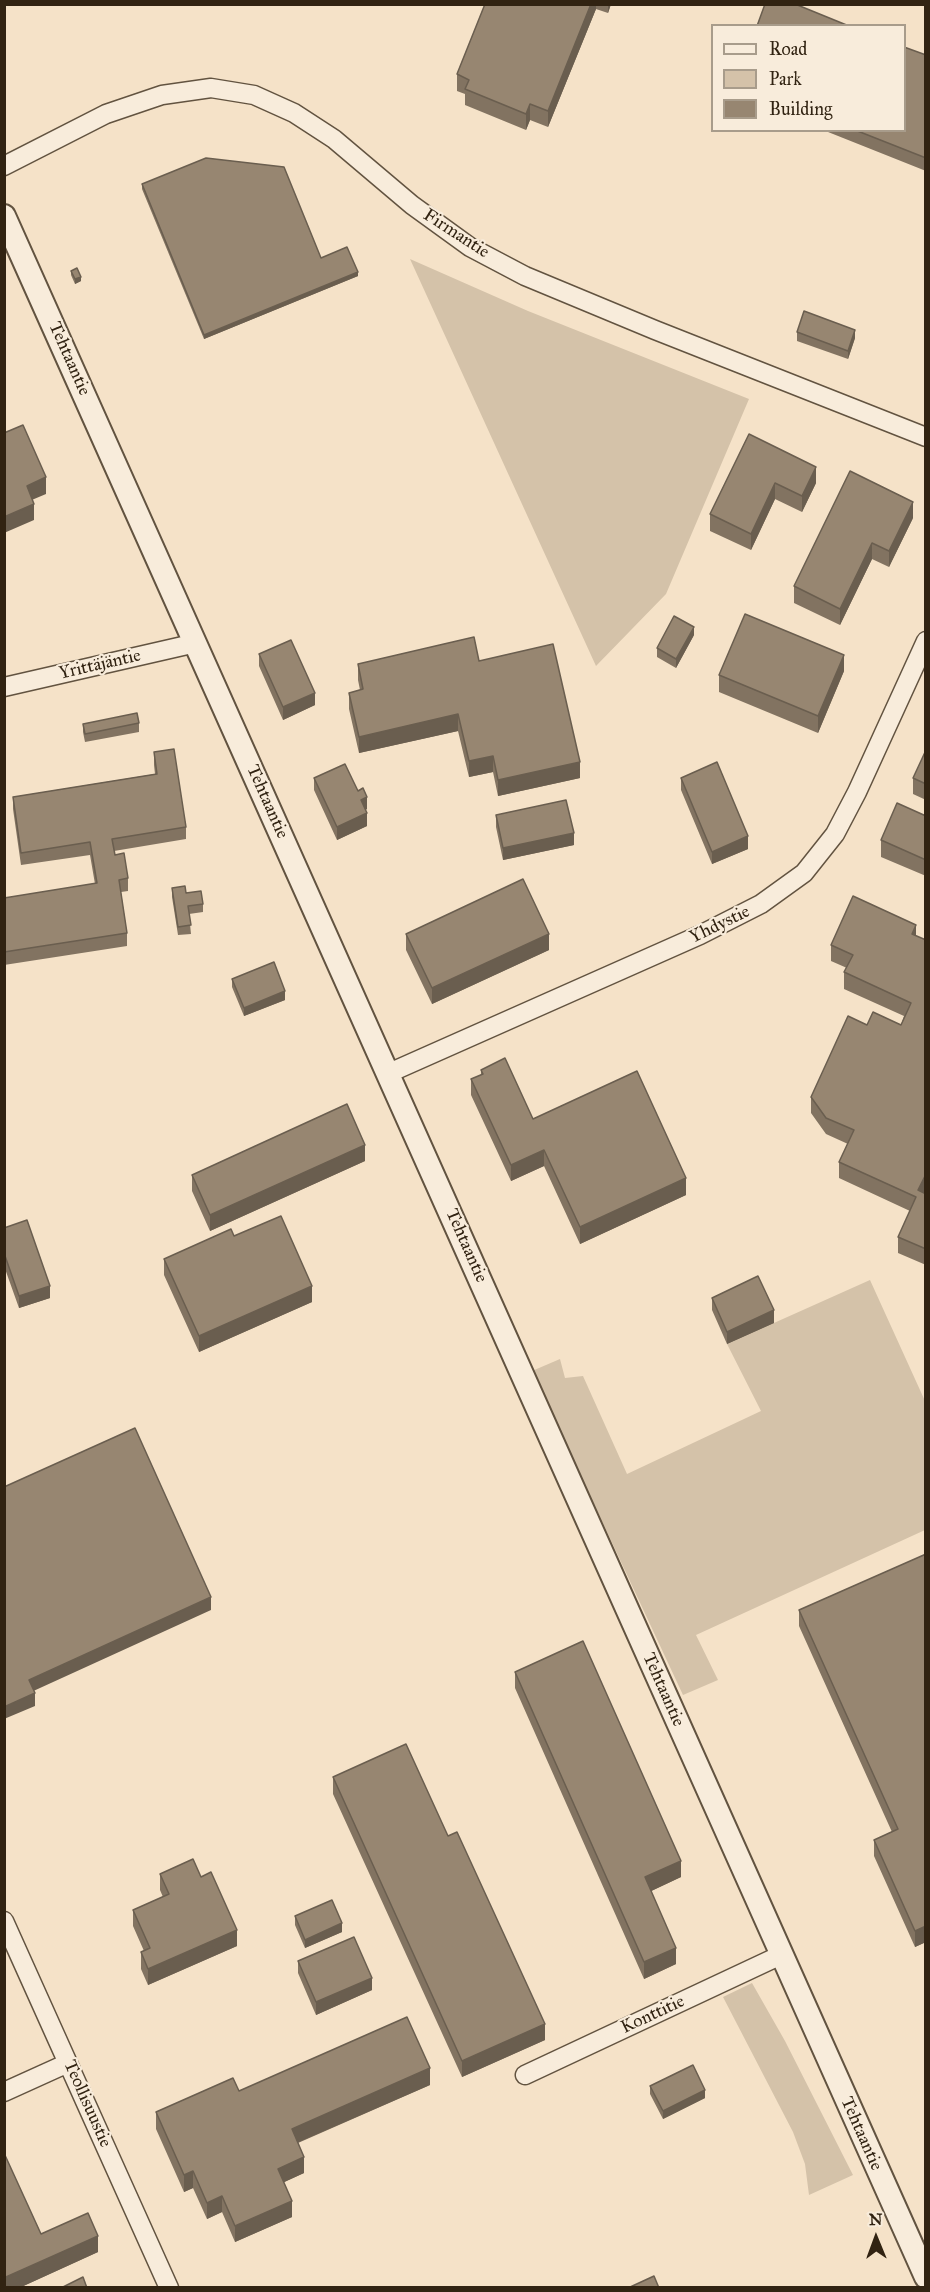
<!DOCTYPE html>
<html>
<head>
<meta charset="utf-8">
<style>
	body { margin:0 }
	#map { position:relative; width:930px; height:2292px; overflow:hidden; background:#f5e2c8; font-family:"IM FELL Great Primer",serif }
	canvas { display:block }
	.frame { position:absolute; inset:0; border:6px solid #312312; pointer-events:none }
	.legend { position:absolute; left:711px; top:24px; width:195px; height:108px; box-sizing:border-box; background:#f8ecdb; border:2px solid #a89c8b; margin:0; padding:8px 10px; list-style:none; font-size:18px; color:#312312 }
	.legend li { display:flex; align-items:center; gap:12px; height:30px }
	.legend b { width:30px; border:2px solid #a89c8b }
	.north { position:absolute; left:846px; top:2208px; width:60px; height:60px; -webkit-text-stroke:4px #f8ecdb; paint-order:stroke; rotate:359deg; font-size:16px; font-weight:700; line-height:24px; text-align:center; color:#312312 }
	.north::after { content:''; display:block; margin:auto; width:21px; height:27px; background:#312312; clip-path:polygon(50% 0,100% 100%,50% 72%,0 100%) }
</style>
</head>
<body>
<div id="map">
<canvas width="930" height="2292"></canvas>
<div class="frame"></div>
<ul class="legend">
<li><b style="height:8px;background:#f8ecdb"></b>Road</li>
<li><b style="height:16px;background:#d4c2a9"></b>Park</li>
<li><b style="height:16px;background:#978671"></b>Building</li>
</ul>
<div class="north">N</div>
</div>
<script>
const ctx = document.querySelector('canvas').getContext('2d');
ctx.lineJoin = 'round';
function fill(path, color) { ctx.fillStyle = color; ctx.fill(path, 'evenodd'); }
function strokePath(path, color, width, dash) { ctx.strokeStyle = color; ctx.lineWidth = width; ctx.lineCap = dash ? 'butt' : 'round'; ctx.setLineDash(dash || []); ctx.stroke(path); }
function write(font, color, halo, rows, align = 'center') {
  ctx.font = font + ' "IM FELL Great Primer",serif'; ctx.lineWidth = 4.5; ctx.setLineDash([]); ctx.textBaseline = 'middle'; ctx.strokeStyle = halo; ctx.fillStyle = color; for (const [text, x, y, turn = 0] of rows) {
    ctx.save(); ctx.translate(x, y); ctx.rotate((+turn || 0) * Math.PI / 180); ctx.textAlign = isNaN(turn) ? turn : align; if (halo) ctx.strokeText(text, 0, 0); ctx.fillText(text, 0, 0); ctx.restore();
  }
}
fill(new Path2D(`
	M410 259 528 311 749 399 666 594 596 666Z
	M870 1280 925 1401V1530L696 1635 718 1680 683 1695 532 1371 560 1359 565 1378 583 1376 627 1474 761 1411 727 1344Z
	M752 1983 785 2041 853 2175 809 2195 805 2164 793 2132 723 1997Z`), '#d4c2a9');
const minor = new Path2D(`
	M4 166 106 114 162 95 211 88 254 95 294 113 334 139 412 205 470 247 525 276 655 330 926 437
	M4 687 196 643
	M389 1073 700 935 761 904 804 873 835 834 857 792 926 641
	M4 1921 169 2288
	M525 2075 781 1955
	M4 2092 68 2063`);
const tertiary = new Path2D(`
	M4 216 926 2277`);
strokePath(minor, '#625340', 21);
strokePath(tertiary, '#625340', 26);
strokePath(minor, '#f8ecdb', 18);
strokePath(tertiary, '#f8ecdb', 22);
fill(new Path2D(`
	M485 4H611L608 13 596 9 548 127 530 120 526 130 465 105V94L457 91V74Z
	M926 55V171L823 130H904Z
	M142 184 321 258 358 276 204 339 142 189Z
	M71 271 81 281 75 284 71 275Z
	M797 332 855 338 848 359 797 341Z
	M749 434 816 483 802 512 775 499 751 550 710 531V514Z
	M913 518 889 567 872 559 840 625 794 603V586Z
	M694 635 676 668 657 657V648Z
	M259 654 315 705 283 720 259 666Z
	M479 661 580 778 498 796 493 772 469 777 458 731 359 753 349 709V693L360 690 358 680V664Z
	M844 671 818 733 719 692V675Z
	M139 723V732L85 742 83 732V724Z
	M926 750V800L913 794V778Z
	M154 752 186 827V839L114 851 115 855 128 878V891L121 892 127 933V946L4 965V898L95 884 90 855 21 865 13 809V797L155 774 154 765Z
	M314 778 358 791 367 809 365 810 367 826 337 840 314 790Z
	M681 778 748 849 712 864 681 790Z
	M496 815 574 845 503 860 496 827Z
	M926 816V876L881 857V840Z
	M172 888 186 893 203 904V912L189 914 191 934 178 935 172 897Z
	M406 934 549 950 432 1004 406 950Z
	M916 936 924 1193 926 1194V1265L898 1253V1237L910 1211 839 1178V1162L848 1144 826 1134 811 1113V1097L867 1025H901L904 1016 844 989V972L847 968 831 961V945Z
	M232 979 285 1000 244 1016 232 987Z
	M481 1070 533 1119 686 1195 580 1244 544 1166 511 1181 471 1095V1079L481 1075Z
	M365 1161 210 1231 192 1191V1175Z
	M4 1228 50 1298 19 1308 4 1266Z
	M164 1259 312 1302 199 1352 164 1275Z
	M712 1298 774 1323 727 1344 712 1310Z
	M926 1554V1942L915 1947 874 1856V1840L892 1832 799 1626V1610Z
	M515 1672 681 1877 651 1891 676 1964 644 1979 515 1688Z
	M333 1777 448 1836 545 2040 462 2077 333 1794Z
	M160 1874 201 1877 237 1946 148 1985 141 1969V1952L144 1951 133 1926V1910L163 1897 160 1890Z
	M295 1916 342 1932 305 1948 295 1925Z
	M298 1961 372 1990 316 2015 298 1973Z
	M430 2085 298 2143 304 2173 284 2182 292 2217 235 2242 222 2212 207 2219 193 2188 184 2192 156 2129V2112Z
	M650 2086 705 2098 663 2119 650 2094Z
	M4 2153 41 2234 98 2252 19 2288H4Z`), '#827361');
fill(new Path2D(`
	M591 4H596V9L548 127V111Z
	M608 4H611L608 13Z
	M530 104V120L526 130V114Z
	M358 272V276L204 339V335Z
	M81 277V281L75 284V279Z
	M855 330V338L848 359V351Z
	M816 467V483L802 512V496Z
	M46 477V494L27 502V486Z
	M775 483V499L751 550V534Z
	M913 502V518L889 567V551Z
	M34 504V520L4 533V517Z
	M872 543V559L840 625V609Z
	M694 627V635L676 668V659Z
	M844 655V671L818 733V716Z
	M315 693V705L283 720V707Z
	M458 714V731L359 753V737Z
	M493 756V772L469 777V761Z
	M580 762V778L498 796V780Z
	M367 797V809L361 812V800Z
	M367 813V826L337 840V827Z
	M574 833V845L503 860V848Z
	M748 836V849L712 864V852Z
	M916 925V941L912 934Z
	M549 934V950L432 1004V988Z
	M285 991V1000L244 1016V1008Z
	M365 1145V1161L210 1231V1215Z
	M544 1150V1166L511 1181V1165Z
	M926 1174V1191L918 1207V1190Z
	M686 1178V1195L580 1244V1227Z
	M50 1286V1298L19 1308V1296Z
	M312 1286V1302L199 1352V1336Z
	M774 1310V1323L727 1344V1332Z
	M211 1597V1610L29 1693V1680Z
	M35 1693V1706L4 1719V1707Z
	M681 1861V1877L645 1894V1877Z
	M342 1923V1932L305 1948V1940Z
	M926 1926V1942L915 1947V1931Z
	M237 1930V1946L148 1985V1969Z
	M676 1948V1964L644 1979V1962Z
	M372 1978V1990L316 2015V2002Z
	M545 2024V2040L462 2077V2061Z
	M430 2068V2085L292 2145V2129Z
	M705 2090V2098L663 2119V2111Z
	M304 2157V2173L278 2185V2169Z
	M193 2171V2188L184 2192V2175Z
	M222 2196V2212L207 2219V2203Z
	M292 2201V2217L235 2242V2226Z
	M98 2236V2252L19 2288H6V2277Z`), '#6a5e4f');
const building = new Path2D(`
	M485 4H591L548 111 530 104 526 114 465 89 469 80 457 74Z
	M765 4H795L849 26H757Z
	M904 47 926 55V158L855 130H904Z
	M206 158 284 167 321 258 347 247 358 272 204 335 142 184Z
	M77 268 81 277 75 279 71 271Z
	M804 311 855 330 848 351 797 332Z
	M23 425 46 477 27 486 34 504 4 517V433Z
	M749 434 816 467 802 496 775 483 751 534 710 514Z
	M850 471 913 502 889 551 872 543 840 609 794 586Z
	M745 614 844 655 818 716 719 675Z
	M674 616 694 627 676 659 657 648Z
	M474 637 479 661 553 644 580 762 498 780 493 756 469 761 458 714 359 737 349 693 363 689 358 664Z
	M291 640 315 693 283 707 259 654Z
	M137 713 139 723 85 734 83 724Z
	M174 749 186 827 112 839 115 855 124 853 128 878 119 880 127 933 4 952V898L97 883 90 842 21 853 13 797 157 774 154 752Z
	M926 750V784L913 778Z
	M717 762 748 836 712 852 681 778Z
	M345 764 358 791 363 788 367 797 361 800 367 813 337 827 314 778Z
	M566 800 574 833 503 848 496 815Z
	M897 803 926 816V860L881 840Z
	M523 879 549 934 432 988 406 934Z
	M185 886 186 893 201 891 203 904 188 906 191 925 178 927 172 888Z
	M853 896 916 925 912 934 926 940V1174L918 1190 926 1194V1249L898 1237 916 1197 839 1162 854 1130 826 1118 811 1097 848 1016 867 1025 873 1012 901 1025 911 1003 844 972 853 955 831 945Z
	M274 962 285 991 244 1008 232 979Z
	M505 1058 533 1119 637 1071 686 1178 580 1227 544 1150 511 1165 471 1079 483 1074 481 1070Z
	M347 1104 365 1145 210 1215 192 1175Z
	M281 1216 312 1286 199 1336 164 1259 231 1229 234 1236Z
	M27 1220 50 1286 19 1296 4 1253V1228Z
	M758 1276 774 1310 727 1332 712 1298Z
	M135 1428 211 1597 29 1680 35 1693 4 1707V1487Z
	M926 1554V1926L915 1931 874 1840 898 1829 799 1610Z
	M583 1641 681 1861 645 1877 676 1948 644 1962 515 1672Z
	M406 1744 448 1836 457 1832 545 2024 462 2061 333 1777Z
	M193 1859 201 1877 211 1872 237 1930 148 1969 141 1952 150 1948 133 1910 169 1894 160 1874Z
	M332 1900 342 1923 305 1940 295 1916Z
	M354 1937 372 1978 316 2002 298 1961Z
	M407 2017 430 2068 292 2129 304 2157 278 2169 292 2201 235 2226 222 2196 207 2203 193 2171 184 2175 156 2112 233 2078 239 2091Z
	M693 2065 705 2090 663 2111 650 2086Z
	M4 2153 41 2234 88 2213 98 2236 6 2277 4 2274Z
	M654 2276 659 2288H628Z
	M83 2277 87 2288H61Z`);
fill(building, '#978671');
strokePath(building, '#6a5e4f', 1.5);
write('18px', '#312312', '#f8ecdb', [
	["Firmantie",456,234,33],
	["Tehtaantie",69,359,66],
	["Yrittäjäntie",100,665,-13],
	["Tehtaantie",267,802,66],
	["Yhdystie",720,925,-26],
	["Tehtaantie",466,1246,66],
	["Tehtaantie",663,1690,66],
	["Konttitie",653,2015,-25],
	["Teollisuustie",87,2104,66],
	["Tehtaantie",861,2134,66]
]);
</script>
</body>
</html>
